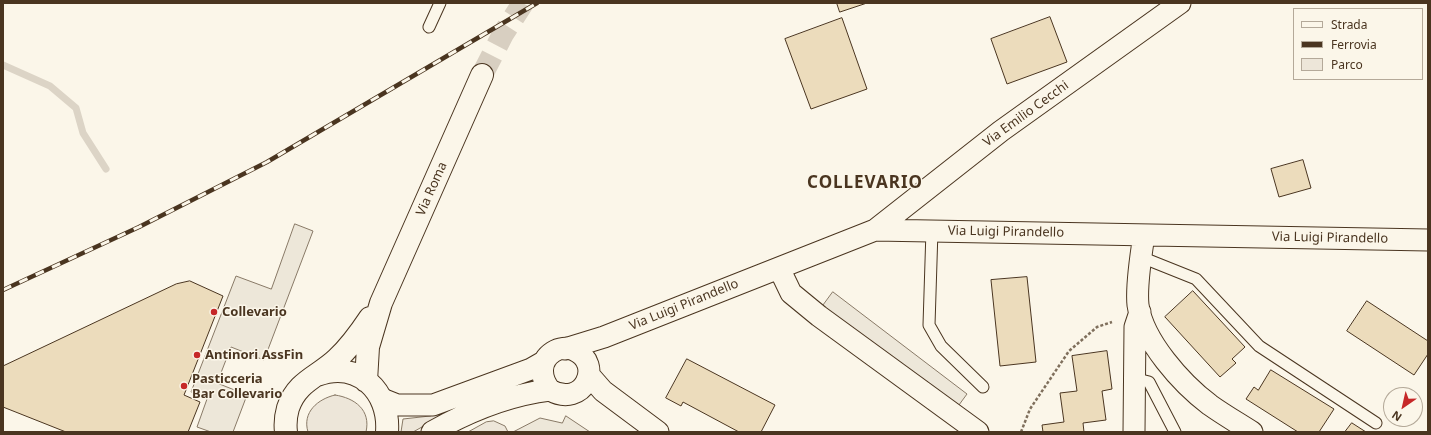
<!DOCTYPE html>
<html>
<head>
<meta charset="utf-8">
<style>
	body { margin:0 }
	#map { position:relative; width:1431px; height:435px; overflow:hidden; background:#fbf6e9; font-family:"Noto Sans",sans-serif }
	canvas { display:block }
	.frame { position:absolute; inset:0; border:4px solid #4a3520; pointer-events:none }
	.legend { position:absolute; left:1293px; top:8px; width:130px; height:72px; box-sizing:border-box; background:#fbf6e9; border:1px solid #b4a999; margin:0; padding:5px 7px; list-style:none; font-size:12px; color:#4a3520 }
	.legend li { display:flex; align-items:center; gap:8px; height:20px }
	.legend b { width:20px; border:1px solid #b4a999 }
	.north { position:absolute; left:1383px; top:387px; width:40px; height:40px; box-sizing:border-box; background:#fbf6e9; border:1px solid #b4a999; border-radius:50%; rotate:214deg; font-size:11px; font-weight:700; line-height:16px; text-align:center; color:#4a3520 }
	.north::after { content:''; display:block; margin:auto; width:14px; height:18px; background:#c62828; clip-path:polygon(50% 0,100% 100%,50% 72%,0 100%) }
</style>
</head>
<body>
<div id="map">
<canvas width="1431" height="435"></canvas>
<div class="frame"></div>
<ul class="legend">
<li><b style="height:5px;background:#fbf6e9"></b>Strada</li>
<li><b style="height:5px;background:#4a3520"></b>Ferrovia</li>
<li><b style="height:11px;background:#ede6d9"></b>Parco</li>
</ul>
<div class="north">N</div>
</div>
<script>
const ctx = document.querySelector('canvas').getContext('2d');
ctx.lineJoin = 'round';
function fill(path, color) { ctx.fillStyle = color; ctx.fill(path, 'evenodd'); }
function strokePath(path, color, width, dash) { ctx.strokeStyle = color; ctx.lineWidth = width; ctx.lineCap = dash ? 'butt' : 'round'; ctx.setLineDash(dash || []); ctx.stroke(path); }
function write(font, color, halo, rows, align = 'center') {
  ctx.font = font + ' "Noto Sans",sans-serif'; ctx.lineWidth = 3; ctx.setLineDash([]); ctx.textBaseline = 'middle'; ctx.strokeStyle = halo; ctx.fillStyle = color; for (const [text, x, y, turn = 0] of rows) {
    ctx.save(); ctx.translate(x, y); ctx.rotate((+turn || 0) * Math.PI / 180); ctx.textAlign = isNaN(turn) ? turn : align; if (halo) ctx.strokeText(text, 0, 0); ctx.fillText(text, 0, 0); ctx.restore();
  }
}
const green = new Path2D(`
	M483 393 413 432H401L403 419 430 416Z
	M335 395C355 398 371 410 366 432H308C302 412 318 399 335 395Z
	M494 421 505 426 508 432H468L486 422Z`);
fill(green, '#ede6d9');
strokePath(green, '#887966', 1);
const parking = new Path2D(`
	M295 224 313 231 264 360 231 347 217 383 247 395 233 432H211L197 427 207 399 191 392 236 276 271 289Z
	M833 292 967 394 956 409 822 307Z
	M566 416 590 432H513L540 418 562 423Z`);
fill(parking, '#ede7d9');
strokePath(parking, '#887966', 1);
strokePath(new Path2D(`
	M3 65 50 86 76 108 83 133 106 169`), '#dcd4c6', 7);
const building = new Path2D(`
	M837 3H867L840 12Z
	M1050 17 1067 62 1007 84 991 39Z
	M842 18 867 89 811 109 785 39Z
	M1303 160 1311 188 1279 197 1271 169Z
	M1027 277 1036 362 1000 366 991 280Z
	M190 281 223 296 184 395 200 402 188 432H66L3 407V366L176 284Z
	M1193 291 1245 347 1232 359 1236 363 1220 377 1165 317Z
	M1367 301 1428 341V354L1414 375 1347 331Z
	M1107 351 1112 389 1102 391 1106 420 1083 423 1084 432H1043L1042 425 1064 422 1060 393 1077 391 1072 356Z
	M687 359 775 405 761 432H739L683 402 681 406 666 398Z
	M1271 370 1334 409 1319 432H1298L1246 399 1254 387 1258 390Z
	M1352 423 1366 432H1345Z`);
fill(building, '#ecdcbc');
strokePath(building, '#4a3520', 1);
strokePath(new Path2D(`
	M482 75 503 34 523 3`), '#d8cfc1', 22, [22, 11]);
const lane = new Path2D(`
	M429 27 440 3
	M932 230 929 325 941 346 983 387
	M1141 257 1196 279 1259 346 1376 423
	M1133 378 1149 382 1175 432`);
const street = new Path2D(`
	M875 230 1001 131 1180 3
	M1144 235C1141 254 1136 286 1138 305 1143 341 1182 384 1210 405 1224 415 1238 423 1252 432
	M779 268 791 293 819 316 978 432
	M565 349 604 337 875 230 1428 240
	M589 375 603 391 658 432
	M382 399 397 405H433L531 369 545 361
	M432 432C469 411 508 395 550 390 583 409 605 364 574 350 567 347 559 348 553 352 539 361 540 378 550 390
	M1134 432 1135 327 1140 312`);
const primary = new Path2D(`
	M317 375C358 360 390 391 387 432
	M366 381 368 347 381 303 482 75
	M286 432C285 424 286 415 288 408 297 381 318 377 337 359 350 347 360 333 370 318`);
strokePath(lane, '#4a3520', 13);
strokePath(street, '#4a3520', 23);
strokePath(primary, '#4a3520', 24);
strokePath(new Path2D(`
	M1021 432 1030 409 1069 351 1097 327 1112 322`), '#7f6f5c', 2.5, [3, 2]);
strokePath(lane, '#fbf6e9', 11);
strokePath(street, '#fbf6e9', 21);
strokePath(primary, '#fbf6e9', 22);
const rail = new Path2D(`
	M3 290 139 227 267 162 537 3`);
strokePath(rail, '#4a3520', 4.5);
strokePath(rail, '#fbf6e9', 3, [9]);
for (const [x, y, r, color] of [
	[214,312,4,"#c62828"],
	[197,355,4,"#c62828"],
	[184,386,4,"#c62828"]
]) { const dot = new Path2D(); dot.arc(x, y, r, 0, 2 * Math.PI); ctx.fillStyle = color; ctx.fill(dot); strokePath(dot, '#fbf6e9', 1.5); }
write('13px', '#4a3520', '#fbf6e9', [
	["Via Emilio Cecchi",1026,114,-36],
	["Via Roma",432,189,-66],
	["Via Luigi Pirandello",1006,232,1],
	["Via Luigi Pirandello",1330,238,1],
	["Via Luigi Pirandello",684,305,-22]
]);
write('bold 13px', '#4a3520', '#fbf6e9', [
	["Collevario",222,312],
	["Antinori AssFin",205,355],
	["Pasticceria",192,379],
	["Bar Collevario",192,394]
], 'left');
ctx.letterSpacing = '1px';
write('bold 17px', '#4a3520', '#fbf6e9', [
	["COLLEVARIO",865,183]
]);
ctx.letterSpacing = '0px';
</script>
</body>
</html>
